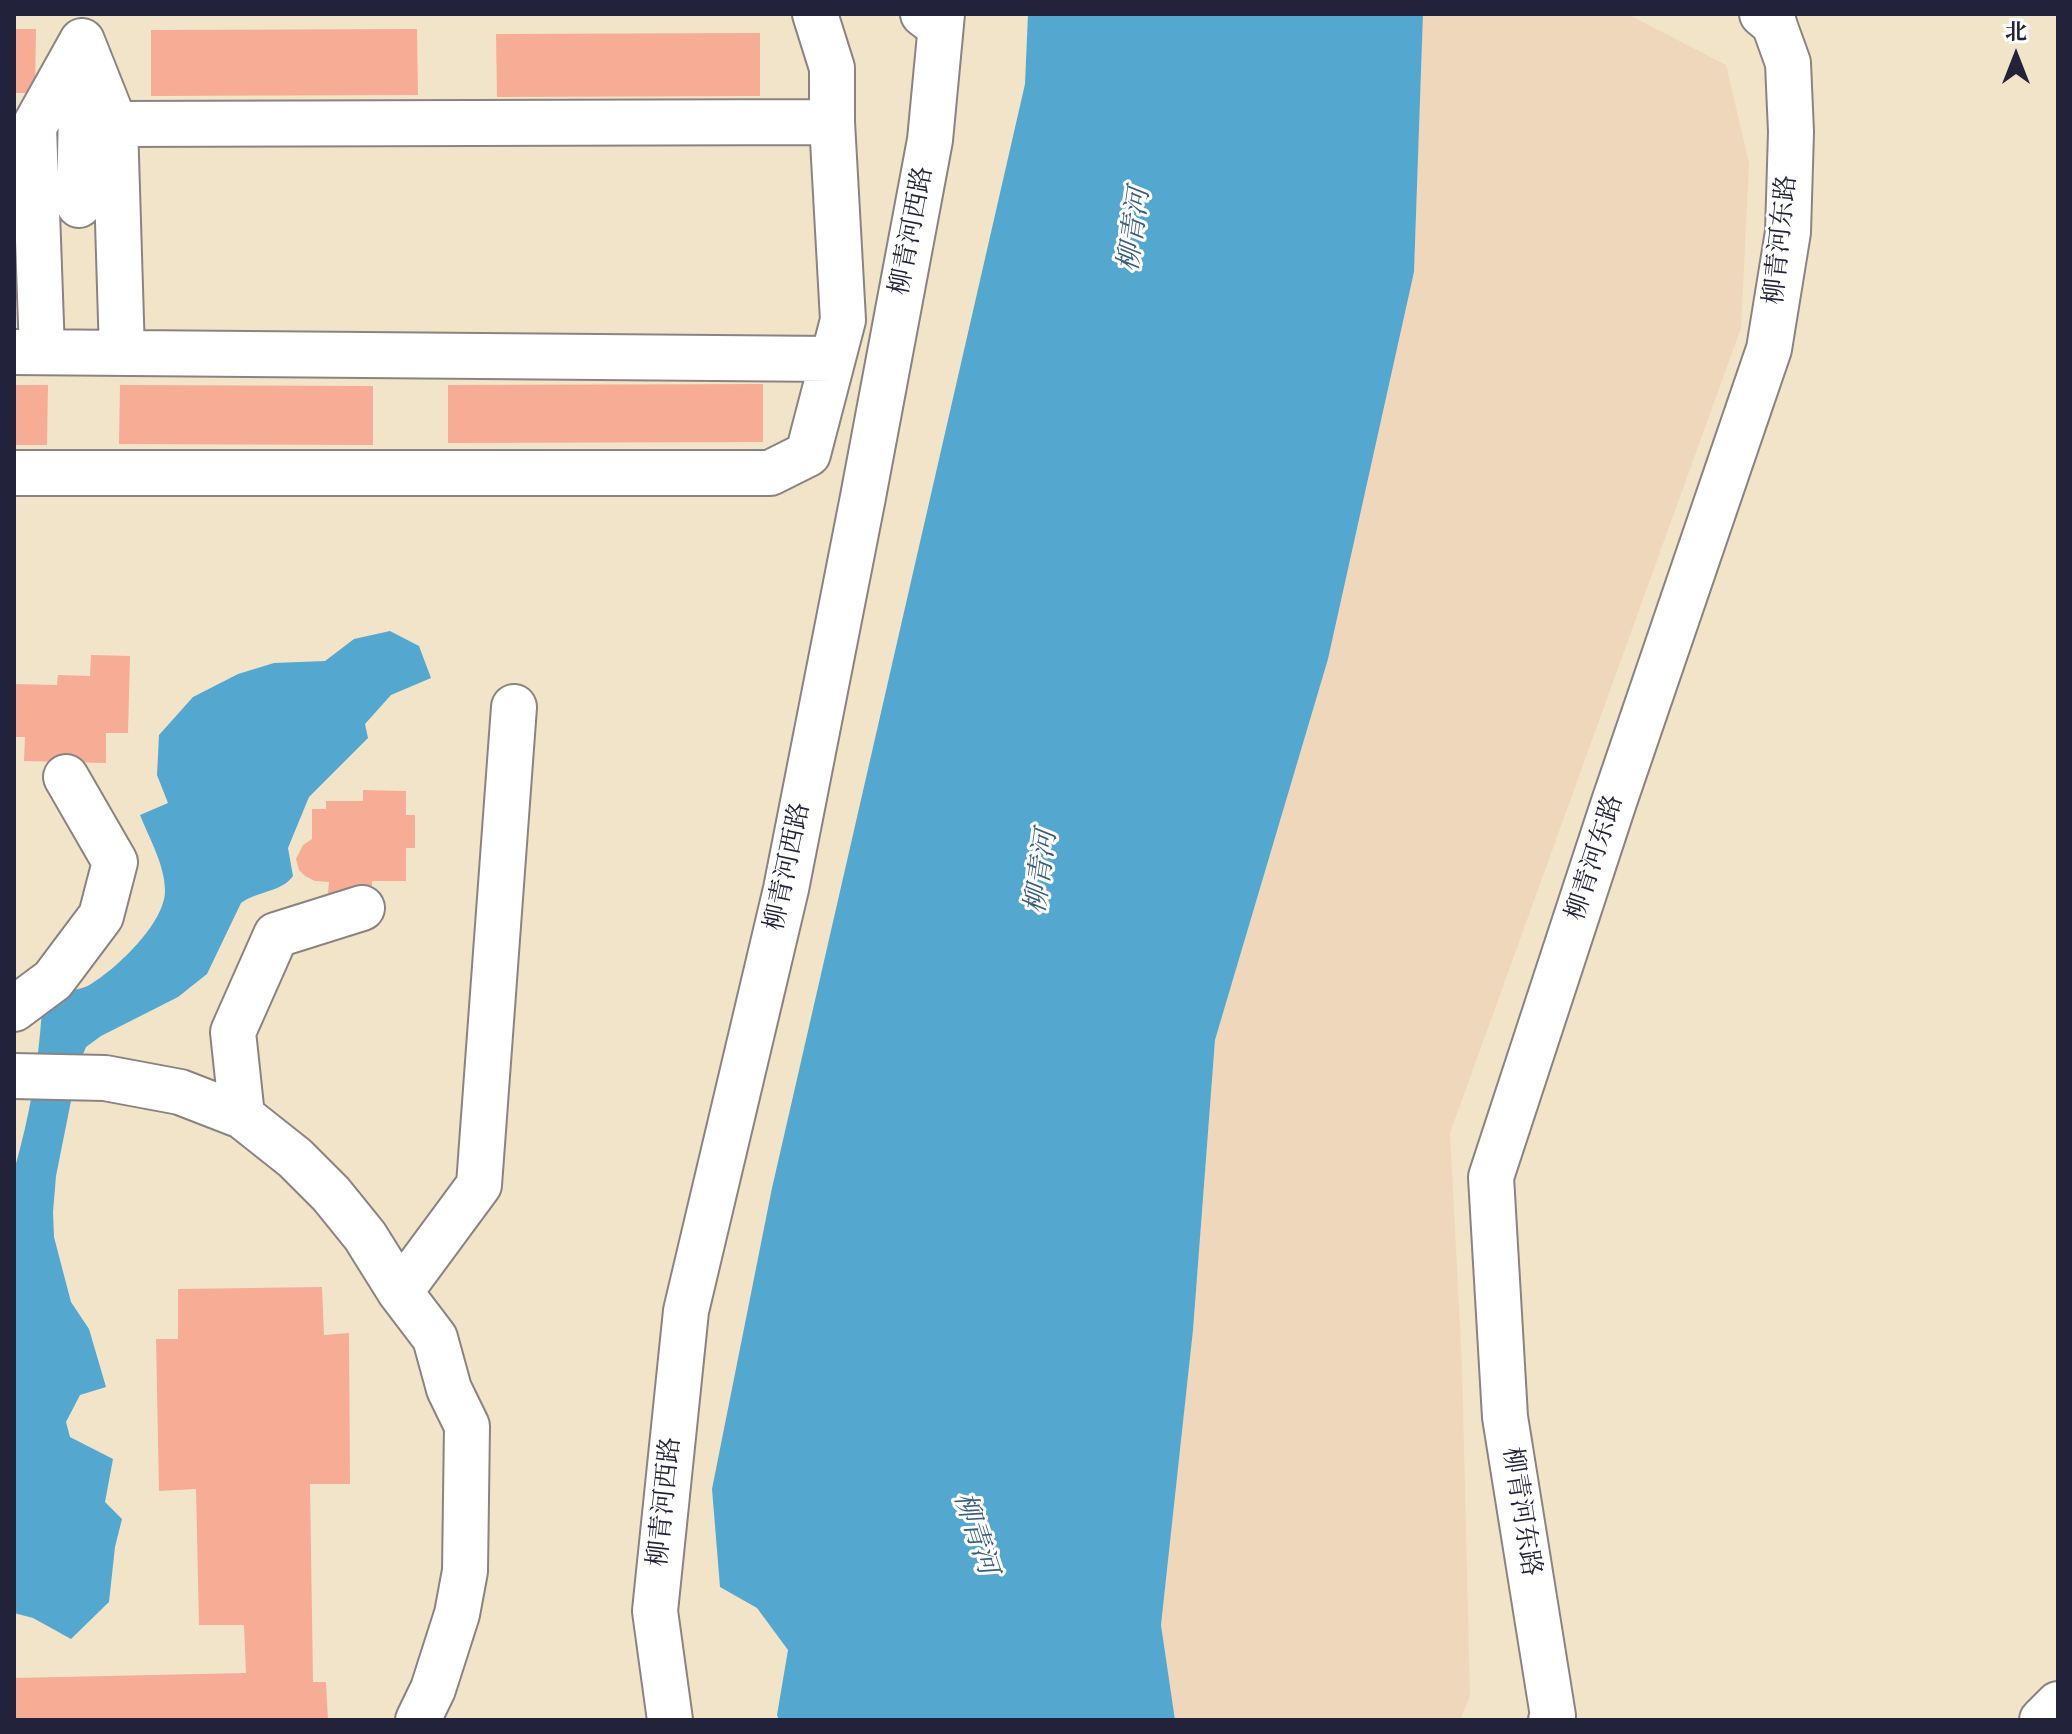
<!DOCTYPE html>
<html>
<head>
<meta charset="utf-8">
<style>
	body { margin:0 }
	#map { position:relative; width:2072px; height:1734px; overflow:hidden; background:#f2e4c9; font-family:Cardo,"Noto Serif SC",serif }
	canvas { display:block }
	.frame { position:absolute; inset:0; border:16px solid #22223b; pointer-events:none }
	.north { position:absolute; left:1976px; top:16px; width:80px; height:80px; -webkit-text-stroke:6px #fff; paint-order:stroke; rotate:0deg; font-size:22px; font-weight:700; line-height:32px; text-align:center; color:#22223b }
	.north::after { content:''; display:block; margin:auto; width:28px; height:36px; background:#22223b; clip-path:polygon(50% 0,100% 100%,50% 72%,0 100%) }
</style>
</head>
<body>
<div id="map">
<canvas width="2072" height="1734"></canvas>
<div class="frame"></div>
<div class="north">北</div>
</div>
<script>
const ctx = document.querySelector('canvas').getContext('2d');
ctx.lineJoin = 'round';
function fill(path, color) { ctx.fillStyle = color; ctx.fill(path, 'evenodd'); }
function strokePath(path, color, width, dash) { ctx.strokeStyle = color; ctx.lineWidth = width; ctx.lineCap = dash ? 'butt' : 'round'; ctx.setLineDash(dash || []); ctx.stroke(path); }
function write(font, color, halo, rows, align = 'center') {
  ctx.font = font + ' Cardo,"Noto Serif SC",serif'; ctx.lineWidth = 6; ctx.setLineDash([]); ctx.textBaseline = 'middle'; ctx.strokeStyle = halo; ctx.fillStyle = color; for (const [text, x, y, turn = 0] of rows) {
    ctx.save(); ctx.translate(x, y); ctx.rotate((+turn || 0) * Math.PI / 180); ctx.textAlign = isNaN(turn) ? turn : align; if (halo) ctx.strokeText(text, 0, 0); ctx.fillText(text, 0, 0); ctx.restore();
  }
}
fill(new Path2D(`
	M1423 14H1627L1726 65 1749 163 1741 328 1450 1133 1462 1365 1470 1696 1460 1720H1175L1161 1625 1193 1330 1215 1040 1328 659 1414 272Z`), '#eed7bb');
fill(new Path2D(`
	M1028 14H1423L1414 272 1328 659 1215 1040 1193 1330 1161 1625 1175 1720H779L777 1715 788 1650 757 1608 720 1587 712 1489 772 1188 1025 84Z
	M390 631 419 646 431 678 391 695 365 724 368 738 309 797 288 848 293 876C282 892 257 891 241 903L207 974 178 997 101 1036 86 1047 78 1066 56 1176 53 1212 54 1237 71 1302 89 1329 106 1387 80 1395 66 1422 70 1437 113 1459 105 1502 122 1519 115 1547 109 1602 71 1639 33 1618 14 1613V1171C30 1115 38 1067 42 1010 50 1004 58 995 67 992 75 989 83 989 91 984 116 969 165 923 165 891 165 865 149 838 140 815L168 803 157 775 159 735 193 697 238 674 274 663 325 661 354 639Z`), '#54a8d0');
fill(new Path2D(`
	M14 29H36L35 93H14Z
	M417 29 418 95 151 96V30Z
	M760 33V96L497 97 496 34Z
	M763 384V442L448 443V385Z
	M14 385H48L47 445H14Z
	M120 385 373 386V445L119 444Z
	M91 655 130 656 128 733H106V763L24 761 25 737H14V684L57 685 58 675 90 676Z
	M363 790 406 791V815H415V848H406V881H372V894L328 893 329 882 315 881 305 876 299 870 296 859 303 845 312 839V809H326V801H363Z
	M322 1287 324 1335 349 1333 350 1484H310L313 1682H326L328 1720H14V1678L246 1673 244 1625H199L196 1489 159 1491 156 1339H178V1289Z`), '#f6ac95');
const minor = new Path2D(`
	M82 41 115 124 122 353
	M115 124 832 122
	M79 205 82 60
	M14 352 832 359
	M42 352 34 127 82 41
	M14 473H770L808 454 843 320 832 122V68L815 14
	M14 1009 53 980 101 916 115 862 66 777
	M14 1076 105 1078 180 1092 242 1116 295 1158 331 1194 365 1236 400 1292 435 1338 449 1389 467 1426 465 1571 457 1614 433 1689 418 1720
	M242 1116 233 1032 276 935 362 908
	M400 1292 479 1185 514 707
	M670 1720 655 1611 686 1311 786 889 863 497 930 140 942 14
	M1551 1720 1553 1716 1505 1417 1491 1177 1614 802 1769 349 1788 232 1791 132 1788 63 1774 24 1762 14
	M2042 1720 2058 1704`);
const major = new Path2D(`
	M923 14 940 27
	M1772 14 1774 24`);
strokePath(minor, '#8a8382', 48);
strokePath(major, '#8a8382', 48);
strokePath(minor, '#fff', 44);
strokePath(major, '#fff', 44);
write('26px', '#22223b', '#fff', [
	["柳青河西路",913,231,-79],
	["柳青河东路",1782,240,-84],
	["柳青河东路",1596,858,-72],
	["柳青河西路",789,867,-78],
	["柳青河西路",666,1502,-84],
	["柳青河东路",1520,1512,81]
]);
write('italic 28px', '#385e7e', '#fff', [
	["柳青河",1136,230,-82],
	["柳青河",1043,872,-82],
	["柳青河",974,1534,72]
]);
</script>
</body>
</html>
